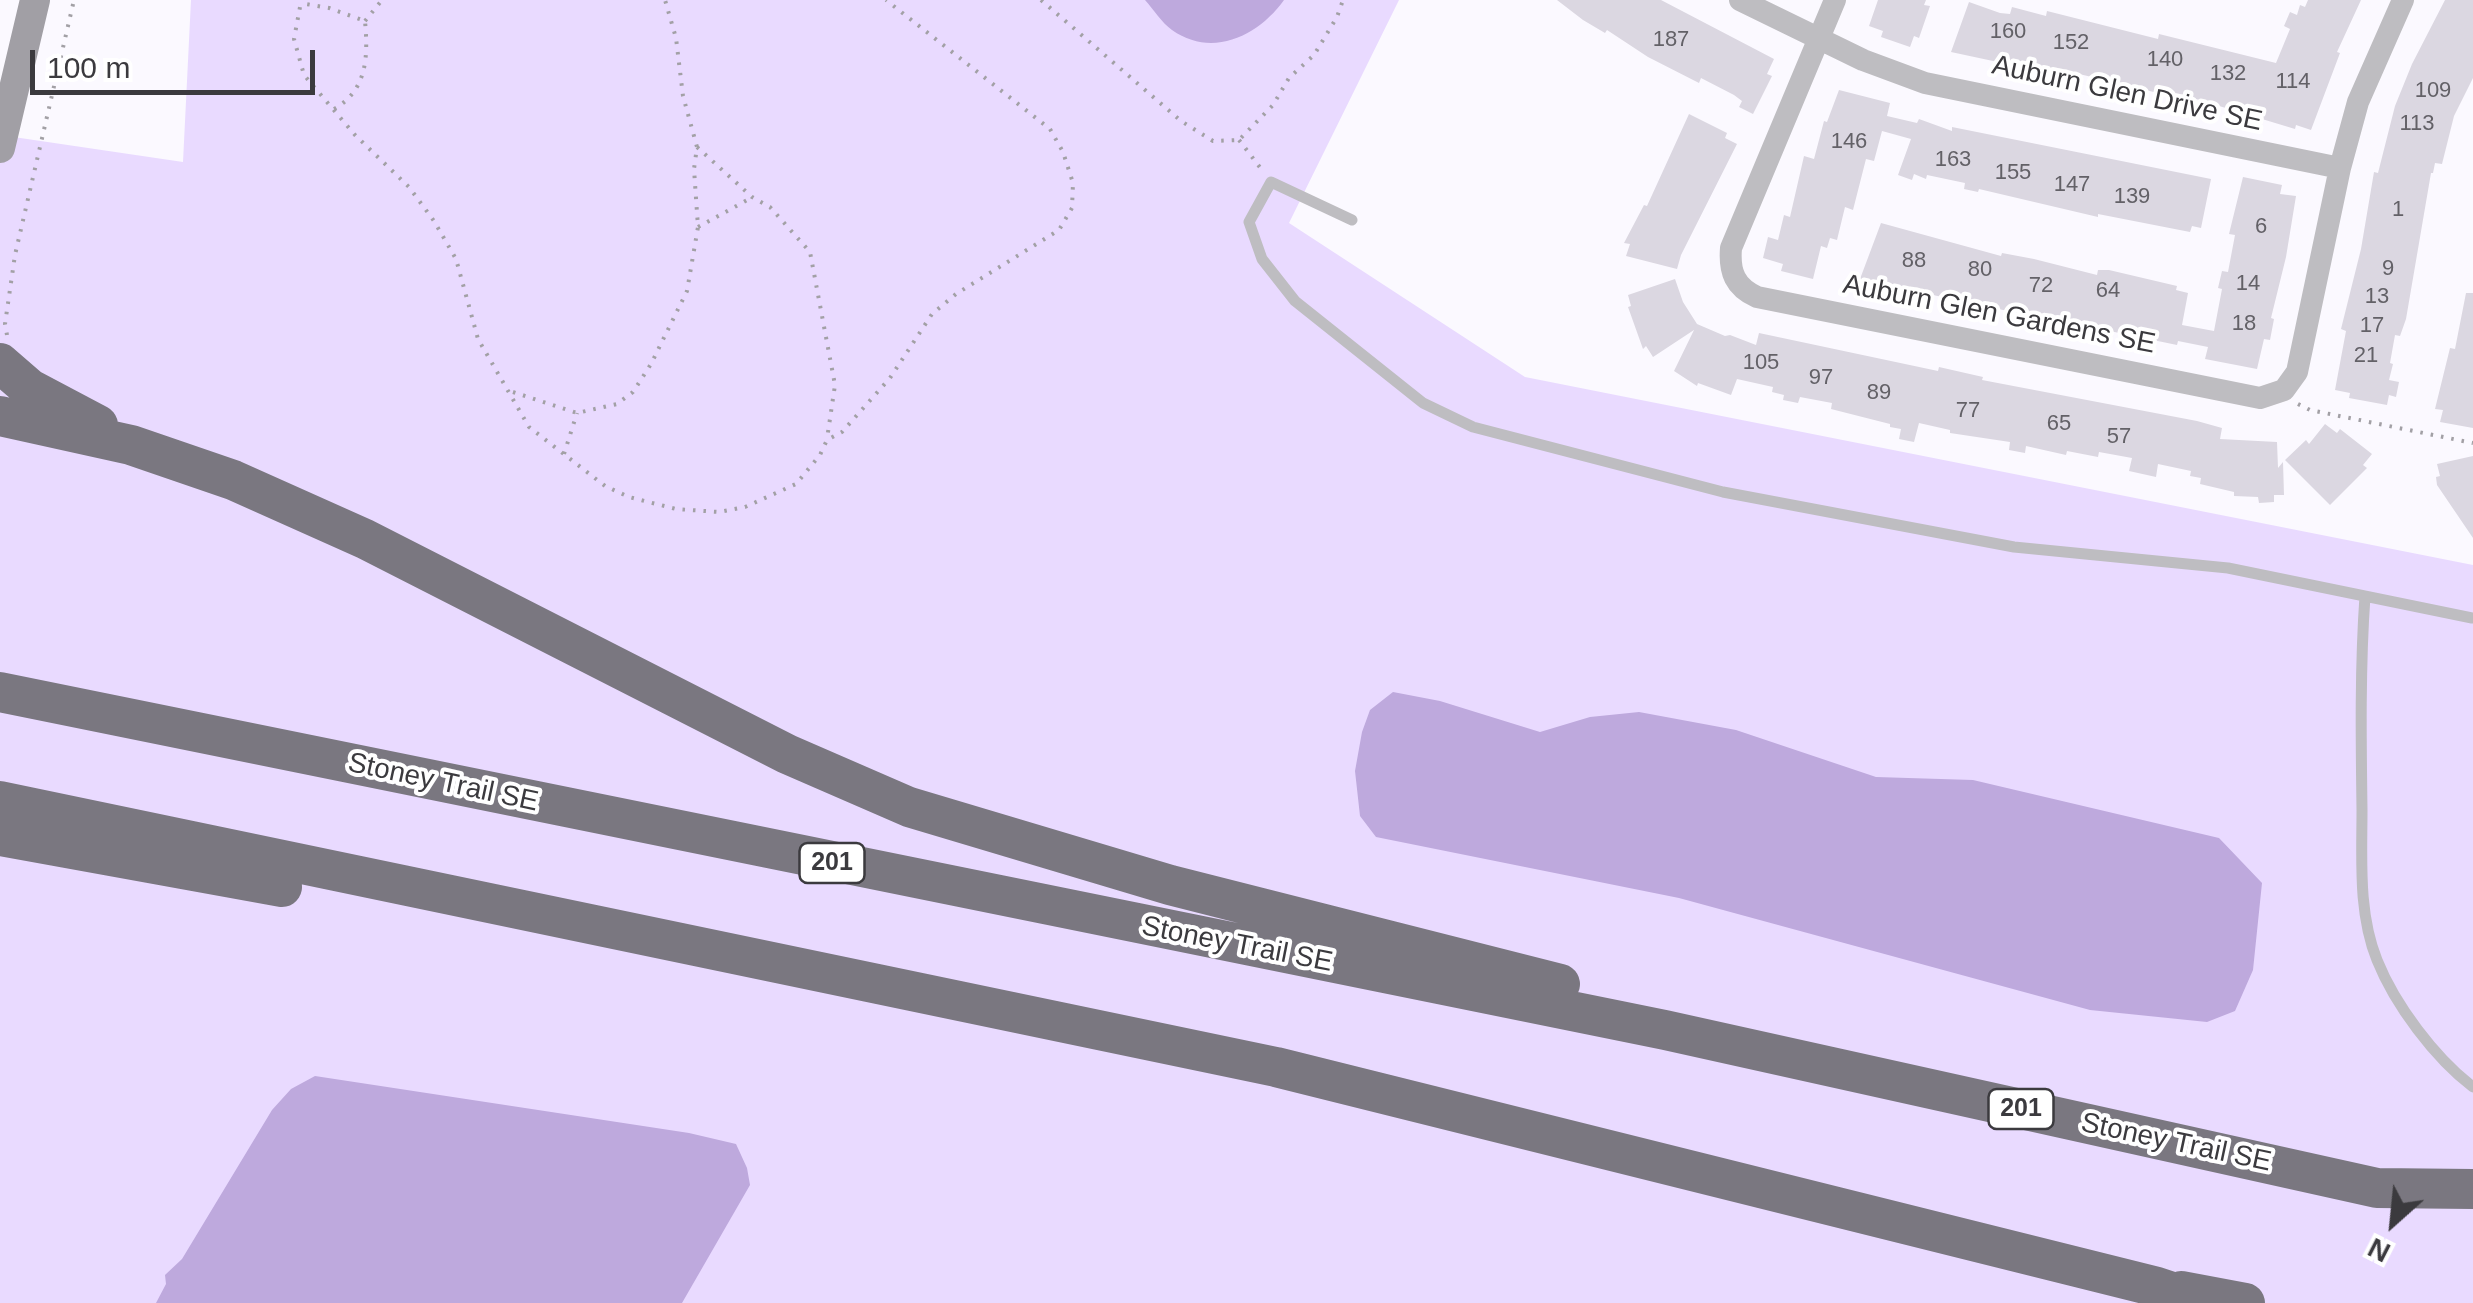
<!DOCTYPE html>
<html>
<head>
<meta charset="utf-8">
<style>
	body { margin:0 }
	#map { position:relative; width:2473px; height:1303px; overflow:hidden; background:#fbf9ff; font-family:Arial,sans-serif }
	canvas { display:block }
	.north { position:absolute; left:2343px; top:1173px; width:100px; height:100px; -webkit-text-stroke:8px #fff; paint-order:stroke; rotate:207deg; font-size:28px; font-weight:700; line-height:40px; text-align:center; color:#3b3a3e }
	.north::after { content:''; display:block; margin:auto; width:35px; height:45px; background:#3b3a3e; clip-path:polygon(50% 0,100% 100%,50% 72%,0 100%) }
	.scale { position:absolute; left:30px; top:50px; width:285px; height:45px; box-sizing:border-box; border:5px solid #3b3a3e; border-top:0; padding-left:12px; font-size:30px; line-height:35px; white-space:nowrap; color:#3b3a3e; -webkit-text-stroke:8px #fff; paint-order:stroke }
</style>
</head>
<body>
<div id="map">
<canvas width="2473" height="1303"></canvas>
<div class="north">N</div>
<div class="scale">100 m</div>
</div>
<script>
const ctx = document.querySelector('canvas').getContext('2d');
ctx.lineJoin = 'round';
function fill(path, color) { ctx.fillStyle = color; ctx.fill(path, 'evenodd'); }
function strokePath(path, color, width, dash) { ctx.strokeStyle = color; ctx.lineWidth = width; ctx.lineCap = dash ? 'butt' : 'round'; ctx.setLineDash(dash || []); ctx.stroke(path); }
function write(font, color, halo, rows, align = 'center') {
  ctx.font = font + ' Arial,sans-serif'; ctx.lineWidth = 8; ctx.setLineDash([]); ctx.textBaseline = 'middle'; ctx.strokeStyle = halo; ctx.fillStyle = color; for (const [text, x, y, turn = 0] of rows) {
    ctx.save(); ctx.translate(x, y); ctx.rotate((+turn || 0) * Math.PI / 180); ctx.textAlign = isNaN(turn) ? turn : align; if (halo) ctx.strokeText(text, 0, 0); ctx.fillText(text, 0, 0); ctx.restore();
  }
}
fill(new Path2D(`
	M191 0H1399L1289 223 1525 377 2473 565V1303H0V135L183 162Z`), '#e9daff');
fill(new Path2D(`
	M1145 0H1284C1259 35 1213 59 1172 30 1162 23 1153 9 1145 0Z
	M1393 692 1440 701 1540 732 1590 717 1639 712 1736 730 1876 777 1973 780 2219 838 2262 883 2253 970 2235 1011 2207 1022 2090 1010 1679 898 1376 837 1360 816 1355 771 1362 732 1370 710Z
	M315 1076 689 1133 736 1144 747 1168 750 1185 682 1303H156L166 1284 165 1275 182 1259 272 1110 291 1089Z`), '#bea9dd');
fill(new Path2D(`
	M1557 0H1661L1774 59 1767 74 1772 76 1753 114 1739 107 1742 101 1734 95 1701 78 1699 83 1648 57 1607 30 1605 33 1583 20Z
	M1878 0H1926L1924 5 1930 6 1919 38 1914 36 1910 47 1881 37 1883 31 1869 26Z
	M2308 0H2361L2337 52 2340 53 2311 130 2296 125 2295 129 2196 99 2195 102 2071 72 2070 77 2008 60 2007 64 1951 52 1969 2 2000 13 2010 14 2012 7 2046 16 2047 11 2158 39 2159 34 2276 63 2290 29 2284 26 2290 12 2297 15 2300 5 2305 7Z
	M2445 0H2473V78L2454 116 2442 164 2435 163 2433 173H2431L2406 319 2400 336 2395 335 2390 363 2393 364 2389 380 2399 382 2396 397 2389 395 2387 405 2349 398 2350 393 2335 390 2346 331 2341 329 2361 249 2374 172 2378 173 2395 106 2412 64Z
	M1839 90 1890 103 1887 116 1917 123 1919 119 1952 131V127L2211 179 2201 228 2192 226 2190 232 2098 214V217L1979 189 1978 192 1964 189 1965 183 1927 175 1926 179 1914 174 1912 180 1898 175 1911 139 1882 131 1874 161 1866 159 1853 210 1845 207 1837 240 1830 238 1827 248 1821 246 1813 279 1781 271 1783 264 1763 258 1768 237 1778 240 1784 215 1790 217 1804 156 1814 159 1824 121 1827 122Z
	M1689 114 1727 133 1725 138 1737 144 1681 255 1677 269 1626 256 1630 244 1624 243 1644 205 1647 206Z
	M2243 177 2282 185 2280 194 2296 196 2286 257 2271 318 2274 319 2270 340 2264 339 2257 369 2205 359 2208 347 2178 341 2177 345 2076 324V327L1986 306 1985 310 1965 305V302L1860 279 1881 223 2001 256 2002 253 2034 259 2097 275 2098 270H2109L2177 286 2176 290 2188 293 2182 325 2214 331 2222 289 2218 288 2222 271 2228 272 2235 235 2229 234Z
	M1675 279 1683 302 1697 324 1725 336 1730 335 1756 345 1759 333 1938 371 1939 367 1983 377 1982 380 2197 421 2222 428 2220 439 2277 442 2278 468 2283 462 2284 495H2274V502L2259 503 2258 497 2234 496V492L2200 484 2201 478 2190 476 2191 471 2158 464 2156 477 2129 471 2132 458 2099 452 2098 457 2067 451 2066 455 2026 446 2025 453 2009 450 2010 442 1950 433V430L1919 423 1914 442 1899 439 1901 429 1890 427V424L1831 409 1832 403 1800 397 1798 403 1783 400 1784 395 1772 392 1773 387 1737 379 1731 395 1698 383 1697 386 1674 371 1694 330 1653 357 1646 346 1643 349 1628 307 1631 306 1628 295Z
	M2466 293H2473V428L2440 422 2443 410 2435 409 2450 348 2455 349Z
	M2325 424 2337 433 2340 429 2372 454 2363 465 2367 468 2330 505 2285 460 2306 440 2309 444Z
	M2473 456V538L2437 485 2436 477 2440 476 2437 464Z`), '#dbd7e1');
strokePath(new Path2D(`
	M1041 0 1181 121 1213 141 1239 140 1273 105 1289 78 1314 55 1337 17 1343 0
	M365 21 382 0
	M334 109C368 90 368 55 365 21L329 8 306 4 300 7 294 39 304 75 355 135 409 187 434 221 456 259 478 339 529 427 605 486 629 497 676 509 719 512 745 507 796 484 820 455 827 440 842 432 890 378 932 314 956 294 1059 230 1072 208 1073 183 1063 152 1050 129 886 0
	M1239 140 1262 170
	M697 147 752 197 770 207 810 252 835 385 827 439
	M698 227 751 198
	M7 335 5 324 15 255 74 0
	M513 392 577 413 617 404 633 392 651 364 687 291 698 227 694 169 697 147 683 96 676 38 665 0
	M2298 404 2310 410 2473 443
	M564 454 577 413`), '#a2a0a5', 4, [2.5, 8]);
strokePath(new Path2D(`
	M1352 220 1271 182 1249 222 1262 259 1295 301 1423 403 1473 427 1723 492 2014 547 2228 568 2472 618
	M2365 596C2360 667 2361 738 2362 810 2362 859 2358 913 2377 960 2395 1005 2435 1058 2473 1087`), '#bebdc1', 11);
strokePath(new Path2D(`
	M1740 0 1863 60 1925 83 2340 168
	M1835 0 1731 248C1729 272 1735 287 1757 297L2260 398 2284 390 2297 372 2340 168 2358 102 2403 0`), '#bebdc1', 22);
strokePath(new Path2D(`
	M0 148 35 0`), '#a19fa5', 30);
strokePath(new Path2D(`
	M0 363 30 389 98 425
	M0 416 131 445 233 480 365 539 787 754 909 807 1170 885 1560 984
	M0 692 1665 1030 2377 1188 2473 1189
	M0 801 1276 1067 2157 1287 2205 1303
	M0 836 282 887
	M2181 1291 2245 1303`), '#7a7780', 40);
write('22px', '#636167', null, [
	["160",2008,32],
	["187",1671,40],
	["152",2071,43],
	["140",2165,60],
	["132",2228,74],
	["114",2293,82],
	["109",2433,91],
	["113",2417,124],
	["146",1849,142],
	["163",1953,160],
	["155",2013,173],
	["147",2072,185],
	["139",2132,197],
	["1",2398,210],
	["6",2261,227],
	["88",1914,261],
	["9",2388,269],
	["80",1980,270],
	["14",2248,284],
	["72",2041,286],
	["64",2108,291],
	["13",2377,297],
	["18",2244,324],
	["17",2372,326],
	["21",2366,356],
	["105",1761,363],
	["97",1821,378],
	["89",1879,393],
	["77",1968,411],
	["65",2059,424],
	["57",2119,437]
]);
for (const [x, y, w] of [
	[832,863,65],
	[2021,1109,65]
]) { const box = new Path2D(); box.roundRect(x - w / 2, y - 20, w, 40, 8); ctx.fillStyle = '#fff'; ctx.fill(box); strokePath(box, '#3b3a3e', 2.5); }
write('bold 25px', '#3b3a3e', null, [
	["201",832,863],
	["201",2021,1109]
]);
write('28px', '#3b3a3e', '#fff', [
	["Auburn Glen Drive SE",2127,94,12],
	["Auburn Glen Gardens SE",1999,315,11],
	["Stoney Trail SE",443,783,12],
	["Stoney Trail SE",1237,945,11],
	["Stoney Trail SE",2176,1143,12]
]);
</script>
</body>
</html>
